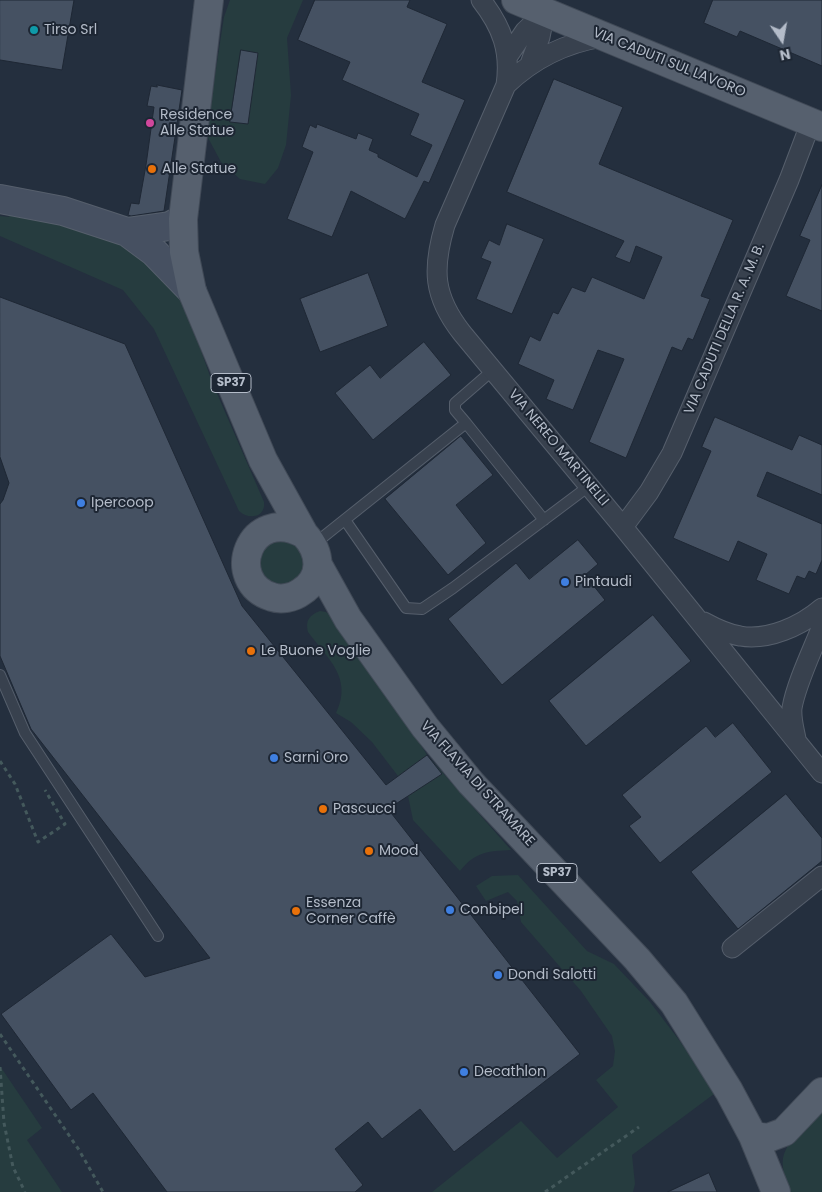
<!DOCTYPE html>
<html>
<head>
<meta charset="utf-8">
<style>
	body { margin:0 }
	#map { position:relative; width:822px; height:1192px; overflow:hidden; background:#242f3e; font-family:Poppins,sans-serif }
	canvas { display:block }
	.north { position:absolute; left:757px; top:15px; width:50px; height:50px; -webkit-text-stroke:4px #1d2633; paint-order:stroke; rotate:168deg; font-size:14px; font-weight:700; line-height:20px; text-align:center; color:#b4bcc9 }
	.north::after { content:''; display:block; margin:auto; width:18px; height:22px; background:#b4bcc9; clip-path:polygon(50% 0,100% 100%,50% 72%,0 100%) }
</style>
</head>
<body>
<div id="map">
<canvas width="822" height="1192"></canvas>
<div class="north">N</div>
</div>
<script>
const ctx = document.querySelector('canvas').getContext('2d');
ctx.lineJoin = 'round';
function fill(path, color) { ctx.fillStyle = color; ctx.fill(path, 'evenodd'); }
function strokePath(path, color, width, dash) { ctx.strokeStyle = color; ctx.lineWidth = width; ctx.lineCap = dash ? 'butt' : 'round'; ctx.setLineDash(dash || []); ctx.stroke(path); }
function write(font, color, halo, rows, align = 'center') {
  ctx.font = font + ' Poppins,sans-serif'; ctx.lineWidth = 4; ctx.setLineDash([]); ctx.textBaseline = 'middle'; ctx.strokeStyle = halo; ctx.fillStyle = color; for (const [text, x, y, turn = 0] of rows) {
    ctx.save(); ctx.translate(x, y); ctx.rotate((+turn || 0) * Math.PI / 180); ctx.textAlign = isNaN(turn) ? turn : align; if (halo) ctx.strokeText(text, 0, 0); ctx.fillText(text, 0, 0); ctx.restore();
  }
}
fill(new Path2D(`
	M230 0H303L287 38 291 95 286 145 278 168 265 184 240 179 221 162 206 134 224 17Z
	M10 210 124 238 178 293 190 319 212 382 264 502C266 518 248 520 239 511L154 329 123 290 0 236V216L9 217Z
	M276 538 298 546C300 550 304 556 304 560 307 575 289 589 275 585 270 583 266 579 262 576L258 553Z
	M320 611 326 612 331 616 399 710 427 755 511 850C488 851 475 852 460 871L413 820 408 796 398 776 372 742 351 722 336 713C353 678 328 659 308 632 305 621 309 615 320 611Z
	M518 875 587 951 614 964 650 1002 679 1040 705 1078 714 1094 632 1155 635 1184 633 1192H432L521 1121 557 1158 618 1107 596 1080 613 1066 615 1051 612 1036 581 991 521 922 517 901 508 892 486 901 476 886 492 876Z
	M0 1066 42 1128 27 1140 62 1192H0Z
	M822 1104V1192H790C786 1181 780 1165 784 1154 791 1134 809 1119 822 1104Z`), '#263c3f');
const building = new Path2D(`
	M0 0H74L62 70 0 60Z
	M315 0H410L407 7 447 24 422 82 465 100 429 183 424 181 405 219 351 191 332 237 287 219 313 152 302 147 310 125 316 128 317 124 356 139 358 133 373 139 369 150 378 154V157L417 177 432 145 410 135 419 114 342 80 350 62 298 40Z
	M713 0H822V66L740 31 737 37 704 23Z
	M241 50 258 53 248 124 230 122Z
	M554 79 623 107 599 164 733 220 701 296 710 299 693 340 688 338 682 351 672 347 626 458 589 442 624 359 598 350 573 410 546 399 554 380 518 364 530 336 540 341 553 312 558 314 572 287 585 292 592 277 644 299 662 257 636 246 630 263 615 257 624 241 507 192Z
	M157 85 182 90 164 211 131 216 128 215 131 203 139 204 146 165 154 107 147 106 151 86 157 87Z
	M822 185V311L786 296 810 240 800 236Z
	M507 224 544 239 512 314 476 299 491 262 481 258 489 240 499 245Z
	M368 273 388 326 320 352 300 299Z
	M0 297 125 344 242 606 386 785 427 755 442 774 388 809 580 1054 454 1152 420 1109 382 1139 368 1122 335 1149 363 1185 355 1192H167L93 1093 71 1110 1 1014 111 934 145 977 210 958 31 729 0 656V504L3 500 9 483 0 457Z
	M424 342 451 375 373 440 335 393 370 365 380 378Z
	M715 417 792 450 799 435 822 445V495L767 472 757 496 822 524V560L816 574 809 571 805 579 797 576 789 594 756 580 767 554 738 541 729 562 673 538 711 451 702 447Z
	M461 436 493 475 456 505 486 543 448 575 385 499Z
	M578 540 598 564 585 575 605 600 502 685 448 619 516 563 529 579Z
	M653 615 691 661 586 746 549 701Z
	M733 723 772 772 660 863 629 826 641 817 622 795 706 726 715 737Z
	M786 794 822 838V861L738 929 691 872Z
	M709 1173 717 1192H668Z`);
fill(building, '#455162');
strokePath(building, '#1f2835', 1);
const lane = new Path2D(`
	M466 423 544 520
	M345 520 406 608 422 609 453 588 589 486
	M313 545 466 423 455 410V403L493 370
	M0 675 25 733 158 936`);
const street = new Path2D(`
	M481 0C502 27 511 51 506 85L445 225C432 269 433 296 462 333L623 527 822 773
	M508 56 525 31 545 12
	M530 64 540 37 545 12
	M506 85C534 58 565 43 603 37
	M623 527 649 492 672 453 789 180 811 122
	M704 622C715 628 727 634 740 636 768 641 801 626 822 608
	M796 739C794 728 791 719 792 708 796 684 813 649 822 626
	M732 948 822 876`);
const secondary = new Path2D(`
	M0 199 63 211 127 232 154 252 192 291
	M127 232 170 226 183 219`);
const primary = new Path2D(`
	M209 0 183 219 184 252 192 291 263 460 304 534C321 552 324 577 301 592 293 598 281 600 272 597 223 582 249 504 304 534
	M516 0 822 127
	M318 565 348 619 425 727 471 783 637 959 674 1003 729 1091 753 1136 776 1192
	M753 1136 768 1138 784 1132 822 1092`);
strokePath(lane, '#565f6c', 12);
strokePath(street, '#565f6c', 21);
strokePath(secondary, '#565f6c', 30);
strokePath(primary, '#414a57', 30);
strokePath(new Path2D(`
	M0 761 15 784 38 842 65 824 45 790
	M0 1034 79 1150 103 1192
	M0 1067 4 1123 13 1167 25 1192
	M545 1192 639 1127`), '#44595c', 3, [4, 4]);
strokePath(lane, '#38414e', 10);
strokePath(street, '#38414e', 19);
strokePath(secondary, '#465061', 28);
strokePath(primary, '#56606e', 28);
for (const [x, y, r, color] of [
	[34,30,5,"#0f9aa8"],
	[150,123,5,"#d1479c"],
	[152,169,5,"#e8710a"],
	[81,503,5,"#3f7fe0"],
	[565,582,5,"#3f7fe0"],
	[251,651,5,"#e8710a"],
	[274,758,5,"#3f7fe0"],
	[323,809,5,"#e8710a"],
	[369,851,5,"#e8710a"],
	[450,910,5,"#3f7fe0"],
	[296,911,5,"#e8710a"],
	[498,975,5,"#3f7fe0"],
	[464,1072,5,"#3f7fe0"]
]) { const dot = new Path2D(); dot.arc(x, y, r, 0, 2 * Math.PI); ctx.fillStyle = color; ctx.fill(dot); strokePath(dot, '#1d2633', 2); }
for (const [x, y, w] of [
	[231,383,40],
	[557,873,40]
]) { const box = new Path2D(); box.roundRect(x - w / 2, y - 9.5, w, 19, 4); ctx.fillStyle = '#1d2633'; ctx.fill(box); strokePath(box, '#b4bcc9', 1); }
write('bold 12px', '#b4bcc9', null, [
	["SP37",231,383],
	["SP37",557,873]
]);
write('14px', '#b4bcc9', '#1d2633', [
	["Tirso Srl",44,30],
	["Residence",160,115],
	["Alle Statue",160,131],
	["Alle Statue",162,169],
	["Ipercoop",91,503],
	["Pintaudi",575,582],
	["Le Buone Voglie",261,651],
	["Sarni Oro",284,758],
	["Pascucci",333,809],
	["Mood",379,851],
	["Essenza",306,903],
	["Corner Caffè",306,919],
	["Conbipel",460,910],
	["Dondi Salotti",508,975],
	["Decathlon",474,1072]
], 'left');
write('14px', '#b4bcc9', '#1d2633', [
	["VIA CADUTI SUL LAVORO",669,63,22],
	["VIA CADUTI DELLA R. A. M. B.",725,329,-67],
	["VIA NEREO MARTINELLI",558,448,50],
	["VIA FLAVIA DI STRAMARE",477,784,48]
]);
</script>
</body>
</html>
